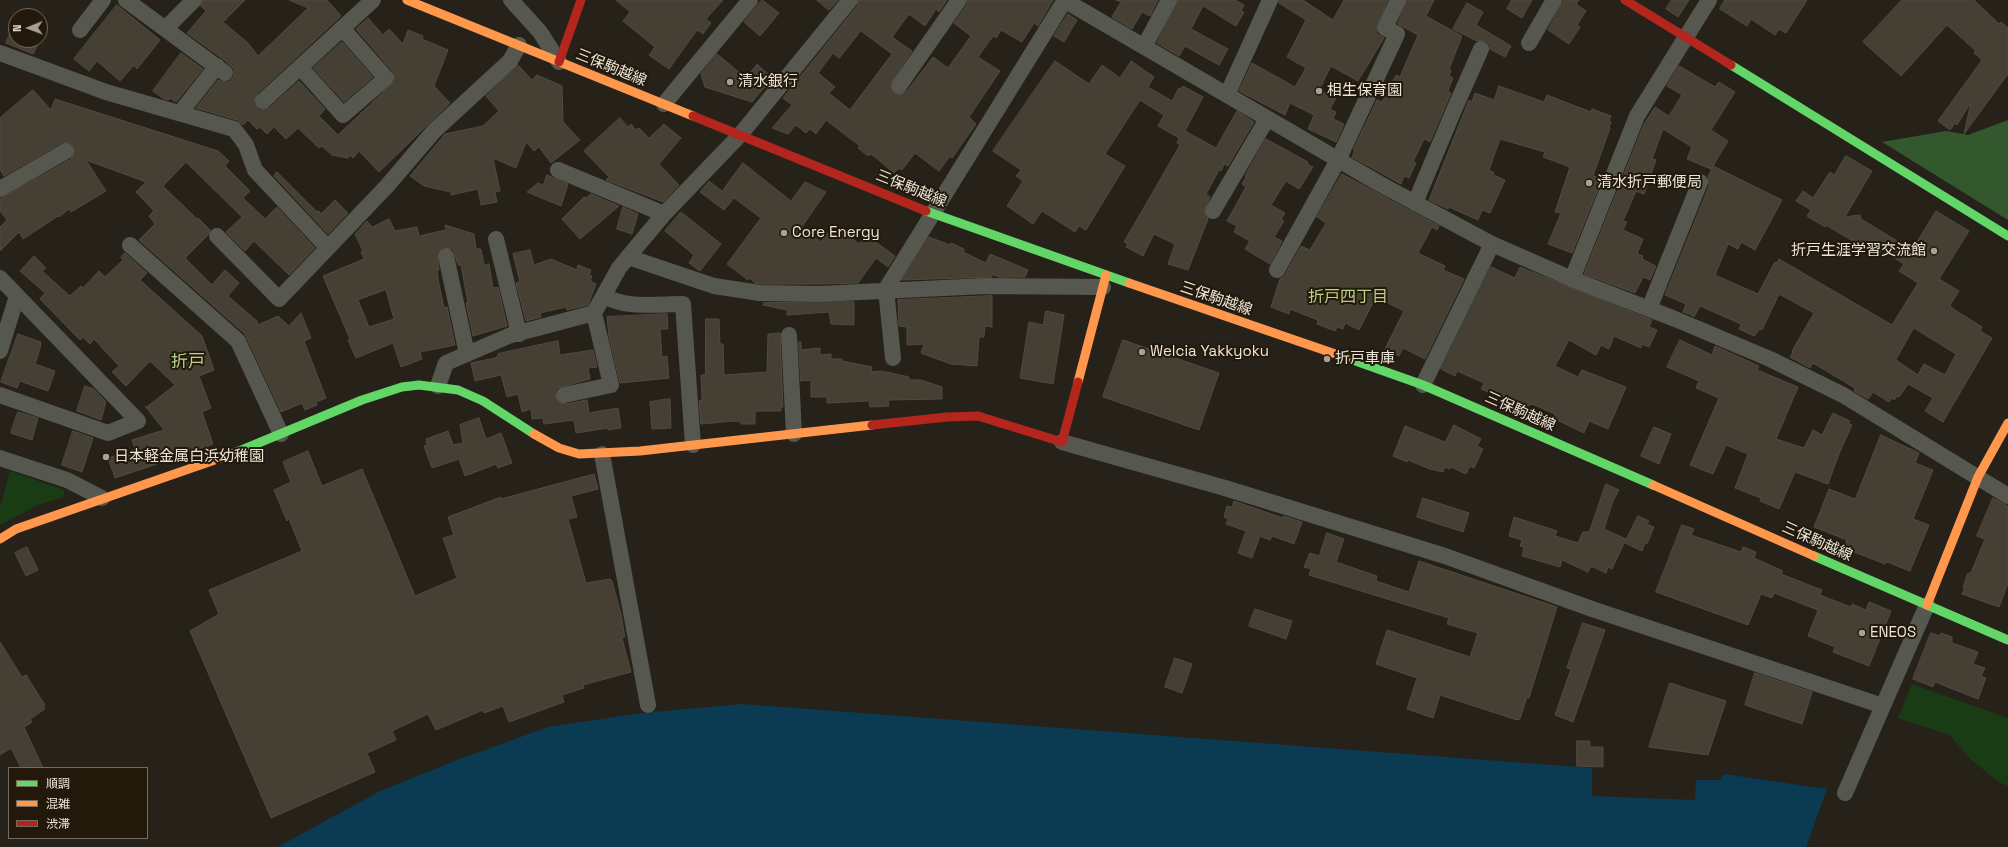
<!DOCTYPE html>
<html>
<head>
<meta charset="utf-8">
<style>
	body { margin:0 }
	#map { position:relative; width:2008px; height:847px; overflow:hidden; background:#262219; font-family:"Space Grotesk","Noto Sans JP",sans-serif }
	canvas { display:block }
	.legend { position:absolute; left:8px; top:767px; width:140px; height:72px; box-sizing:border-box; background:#23190a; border:1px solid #736b5e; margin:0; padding:5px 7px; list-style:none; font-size:12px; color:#ebe5db }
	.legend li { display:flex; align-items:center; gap:8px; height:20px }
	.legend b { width:20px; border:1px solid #736b5e }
	.north { position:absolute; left:8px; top:8px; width:40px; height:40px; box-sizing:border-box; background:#23190a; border:1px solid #736b5e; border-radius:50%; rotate:269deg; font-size:11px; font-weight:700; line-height:16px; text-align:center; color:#ebe5db }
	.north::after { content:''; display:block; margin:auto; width:14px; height:18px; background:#a6a197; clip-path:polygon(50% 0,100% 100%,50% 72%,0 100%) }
</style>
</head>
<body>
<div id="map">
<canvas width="2008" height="847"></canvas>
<ul class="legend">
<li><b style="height:5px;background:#63d668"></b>順調</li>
<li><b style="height:5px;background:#ff974d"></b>混雑</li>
<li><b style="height:5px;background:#b3261e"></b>渋滞</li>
</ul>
<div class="north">N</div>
</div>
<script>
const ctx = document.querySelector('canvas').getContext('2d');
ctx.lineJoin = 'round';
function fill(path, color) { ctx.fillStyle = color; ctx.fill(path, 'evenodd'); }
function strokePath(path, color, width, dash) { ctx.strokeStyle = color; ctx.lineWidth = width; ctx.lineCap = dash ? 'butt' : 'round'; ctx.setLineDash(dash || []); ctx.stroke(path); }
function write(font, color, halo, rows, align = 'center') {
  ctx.font = font + ' "Space Grotesk","Noto Sans JP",sans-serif'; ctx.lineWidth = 4; ctx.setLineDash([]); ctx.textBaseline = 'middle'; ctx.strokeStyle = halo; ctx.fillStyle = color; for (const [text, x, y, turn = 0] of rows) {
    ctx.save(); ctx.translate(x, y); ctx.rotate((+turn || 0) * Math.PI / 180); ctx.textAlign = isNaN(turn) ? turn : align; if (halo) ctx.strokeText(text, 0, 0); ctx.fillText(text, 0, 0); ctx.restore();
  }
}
fill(new Path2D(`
	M10 471 64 490V497L38 505 0 525V508Z
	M1912 684 2008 718V786L1999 782 1970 759 1950 735 1898 718Z`), '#1a3c15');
fill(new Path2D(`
	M2008 120V220L1882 142 1946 131 1968 135Z`), '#34582e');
fill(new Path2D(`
	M742 704 1592 768V796L1695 800 1696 780H1720L1724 774 1827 789 1806 847H278L378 792 457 760 548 727 641 713Z`), '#0a3b52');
const building = new Path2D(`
	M203 0H245L223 22 248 43 258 56 308 8 289 0H327L341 16 257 94 254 103 260 110 269 108 299 81 325 109 319 116 338 135 395 81 393 72 356 29 368 18 383 35 389 29 403 44 408 30 423 36 422 39 448 50 434 86 450 103 379 172 359 151 353 158 350 155 348 158 332 155 322 146 319 148 298 128 286 139 274 127 267 134 260 127 257 129 248 120 243 125 237 120 196 108 218 80 224 82H228L233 78 234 74V69L223 59 187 33 206 11 201 6Z
	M616 0H723L706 19 711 23 703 34 697 30 669 69 649 55 655 47 623 21 630 12Z
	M762 0 779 13 760 36 744 22Z
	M817 0H838L829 10Z
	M859 0H947L939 12 936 9 925 26 909 14 892 37 912 51 890 85 891 90 899 95 907 91 933 57 948 68 971 36 954 23 967 5 968 0H1053L1038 26 1034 23 1022 42 1001 30 996 38 993 36 978 57 1000 71 969 117 976 124 952 158 950 156 939 171 915 153 902 170 899 168 894 173 874 156 870 154 868 156 858 148 860 146 826 120 816 134 810 129 806 133 796 125 788 134 772 128 792 105 783 98 857 6ZM861 31 892 54 850 110 829 93 835 87 818 73 833 53 839 58Z
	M1116 0H1158L1150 16 1142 12 1132 29 1112 17 1121 2Z
	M1178 0H1235L1244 5 1241 11 1244 12 1236 26 1203 6 1191 29 1228 49 1219 65 1185 46 1179 56 1157 43Z
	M1279 0H1303L1333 20 1344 0H1388L1376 28 1377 34 1384 38 1358 81 1331 66 1319 90 1336 98 1330 109 1336 112 1333 119 1344 124 1336 142 1308 129 1314 115 1290 103 1285 115 1239 91 1252 63 1295 87 1306 68 1287 57 1306 20 1279 3Z
	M1407 0H1434L1426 16 1462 36 1449 69 1451 70 1449 76 1453 78 1448 91 1451 93 1430 142 1424 139 1413 162 1416 163 1409 178 1404 176 1401 184 1352 157 1355 150H1353L1377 100 1382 102 1396 75 1400 77 1418 35 1398 24Z
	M1512 0H1532L1522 18 1507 9Z
	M1564 0H1579L1576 4 1586 11 1577 25 1580 27 1569 44 1548 30Z
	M1672 0H1689L1678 17 1666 9Z
	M1725 0H1807L1786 33 1779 29 1775 35 1751 19 1747 26 1720 9Z
	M1902 0H1974L1999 24 2001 22 2008 28V74L1964 134 1971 102 1957 125 1955 123 1950 130 1938 121 1982 60 1974 53 1976 51 1947 25 1901 76 1863 42Z
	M1467 3 1483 12 1476 25 1511 46 1505 57 1490 49 1489 44 1485 41H1477L1453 29Z
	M117 5 160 40 137 69 134 65 120 81 97 61 89 71 74 59Z
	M1068 14 1077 20 1064 42 1054 36Z
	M16 20V40H40L33 54 6 43Z
	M342 42 373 77 344 102 313 68Z
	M181 53 203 69 176 102 170 98 168 100 164 99 153 91Z
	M717 54 746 78 757 64 772 78 752 102 705 87 701 74Z
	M1055 61 1089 84 1102 65 1120 78 1131 61 1154 77 1148 87 1172 101 1179 88 1181 89 1183 86 1203 97 1185 131 1216 148 1237 111 1254 122 1228 166 1224 164 1221 171 1219 170 1206 194 1210 197 1204 211 1208 219 1188 270 1168 264 1175 244 1154 234 1143 256 1126 247 1128 244 1124 242 1180 145 1177 143 1179 138 1158 126 1164 115 1140 100 1105 154 1125 166 1086 230 1079 226 1075 232 1042 211 1033 224 1007 206 1023 181 1016 176 1021 170 993 151Z
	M518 65 532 80 537 75 562 86 563 122 580 140 551 163 539 147 534 151 526 142 516 168 493 158 500 191 495 192 497 202 481 205 478 189 451 195V192L424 186 410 176 445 134 483 126 499 111 486 96Z
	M1679 66 1715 87 1719 82 1735 92 1711 130 1728 141 1711 169 1687 159 1692 147 1663 129 1652 159 1656 160 1644 194 1636 191 1623 221 1627 222 1623 230 1643 239 1637 254 1643 256 1642 259 1656 266 1650 280 1643 277 1635 293 1584 274 1644 124 1655 107 1669 116 1682 95 1667 86Z
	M1499 86 1544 102 1547 95 1591 112 1592 109 1611 116 1609 121 1611 122 1609 127 1610 128 1593 176 1602 179 1572 253 1548 244 1561 213 1555 212 1570 167 1543 157 1545 152 1500 139 1489 170 1494 173 1493 175 1505 180 1490 213 1482 210 1478 220 1449 207 1448 209 1429 200 1469 100 1472 102 1475 93 1494 100Z
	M33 90 51 110 55 99 218 151 229 161 225 166 250 191 243 198 265 219 277 207 315 248 289 275 254 241 245 251 226 232 242 217 186 162 163 186 197 219 198 218 210 230 208 235 185 258 212 285 225 270 239 283 228 296 257 321 258 325 278 316 289 326 301 313 311 338 304 341 326 398 316 402 317 405 305 410 302 403 281 412 245 334 139 240 155 224 149 216 154 211 136 192 146 182 86 160 106 191 71 212 69 209 59 217 58 216 23 239 19 232 0 251V227L7 220 0 211V199L71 159 75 151 71 143H62L4 176 0 170V118Z
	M620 118 628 127 631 124 636 130 639 128 649 138 664 124 681 138 659 164 679 185 663 202 606 180 609 177 584 151Z
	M1266 139 1308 162 1307 164 1313 167 1299 189 1286 181 1271 205 1285 213 1281 219 1284 221 1274 237 1282 241 1270 264 1245 249 1250 241 1234 232 1237 226 1227 221 1246 187 1242 184 1246 177 1245 176Z
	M1846 156 1872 171 1845 217 1860 215 1861 219 1912 250 1936 211 1969 231 1939 279 1959 291 1950 305 1952 308 1982 327 1980 331 1992 338 1943 422 1925 411 1933 398 1908 384 1899 397 1897 396 1894 400 1892 398 1889 402 1873 392 1868 399 1854 391 1855 388 1813 363 1810 368 1790 357 1793 352 1792 351 1814 313 1779 294 1762 330 1760 329 1754 336 1739 329 1741 324 1700 306 1694 317 1689 314 1683 312 1686 304 1665 295 1709 186 1708 177 1713 166 1782 200 1755 250 1741 242 1738 249 1728 244 1715 275 1758 294 1775 262 1777 263 1779 259 1892 325 1918 283 1899 271 1904 264 1882 250 1878 256 1826 225 1825 227 1807 216 1811 210 1796 201 1803 191 1813 198 1830 172 1834 175ZM1914 328 1956 354 1945 375 1924 364 1918 375 1896 360Z
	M743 163 791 201 805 182 826 192 801 228 821 242 834 225 859 244 866 235 895 256 888 267 876 258 858 283 819 284H761L755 283 750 278 748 280 727 264 761 218 734 198 724 210 700 192 709 181 722 191Z
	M277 172 317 212 319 211 321 214 335 200 348 213 328 234 274 176Z
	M1342 174 1439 226 1437 230 1432 227 1418 253 1445 266 1443 270 1464 279 1425 359 1403 348 1399 356 1385 349 1404 311 1376 297 1359 330 1345 323 1343 329 1337 327 1335 331 1317 324 1318 320 1290 309 1289 314 1271 307 1280 279 1285 275 1301 246 1310 250 1326 223 1317 217Z
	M547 175 568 184 561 206 527 192 538 183 543 185Z
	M591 194 619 206 580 239 562 219 584 197 586 198Z
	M623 207 638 214 632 234 617 229Z
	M681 212 721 244 700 271 689 263 694 255 665 231Z
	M389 219 395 231 417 227 419 236 446 230 445 225 474 234 476 249H481L484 265 489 264 493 288 498 287 507 326 473 336 466 303H468L461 265H458L453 249 444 247 437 253 439 270H437L438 279 444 308 447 307 455 345 420 352 422 359 401 367 393 343 356 358 348 340 350 339 323 276 364 259 361 252 363 251 355 234 367 221 372 227ZM386 290 394 319 369 327 358 300Z
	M929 237 950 245 951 243 964 249 963 252 986 263 990 254 1028 270 1025 277H999L992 274V277L902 280Z
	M530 250 534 265 551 259 577 270 578 265 591 270 589 275 592 276 590 281 596 284 588 305 567 310 566 307 540 313 541 317 526 321 516 283 520 282 513 254Z
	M125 253 147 273 140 280 202 336 214 370 199 376 211 408 202 412 213 444 199 449 198 447 154 465 115 478 108 458 135 449 132 440 164 430 145 406 150 408 148 406 175 385 150 361 126 386 112 372 119 366 94 339 90 344 83 337 80 340 40 299 45 293 20 271 34 256 46 268 42 271 70 296 81 286 83 288 99 271 105 277 123 260 121 258Z
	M1491 267 1515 278 1520 267 1652 320 1649 327 1657 330 1649 347 1642 344 1641 348 1614 336 1609 349 1601 345 1596 355 1569 340 1555 366 1578 377 1582 370 1626 387 1608 429 1589 421 1584 433 1553 418 1555 414 1532 404 1523 408 1511 400 1510 401 1481 389 1484 383 1457 371 1455 376 1441 369Z
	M992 296V327L985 326 984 337H979L977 366 951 364 921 353 924 344 907 345V327L899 326 898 300Z
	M854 302V325L831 324 829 312 787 315V310L763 305 764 303Z
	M1046 311 1064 315 1053 384 1020 378 1029 322 1043 325Z
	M667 314 668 329H660L662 357 667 356 669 378 620 383 609 337 607 317Z
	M706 319H719L720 344H723L724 375 767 372 768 334 780 333 783 407H781V411H755V424H741V422L735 421 701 424 699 401 702 400 701 375H705Z
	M18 334 41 342 40 345H41L35 364 55 371 48 391 20 381 17 388 1 382Z
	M1123 340 1219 373 1199 430 1103 397Z
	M1680 340 1712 355 1715 346 1759 366 1757 370 1798 387 1776 439 1804 448 1813 430 1822 435 1833 413 1850 421 1848 423 1852 425 1839 454 1828 484 1795 472 1779 509 1760 501 1761 498 1735 488 1748 454 1726 445 1713 474 1690 465 1719 398 1696 388 1699 381 1667 367Z
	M558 341 560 355 593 350 597 367 588 368 590 379 558 388 555 392 557 401 566 404 587 400 589 413 618 408 621 428 608 430V428L576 433 574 420 544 424 543 418 532 419 531 409 522 412 518 394 507 397 501 375 475 381 471 363 495 358 498 356V354Z
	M799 342H801V350L820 348V355L831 354V359H842V361L872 367 871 372 882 371 909 377V380H921L942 387V399L888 400 889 406 870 407 869 401 827 403V397H811V380L801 381Z
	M85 386 94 389 106 402 101 420 77 411Z
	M670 399 671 428 652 429 650 402Z
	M18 412 38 418 32 440 11 433Z
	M479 418 486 439 501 433 512 463 498 468 496 464 465 476 459 459 432 468 424 446 427 445 426 439 448 431 453 445 463 443 460 425Z
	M1454 425 1481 439 1477 446 1483 449 1474 468 1470 466 1466 474 1451 467 1449 469 1445 467 1443 472 1430 469 1408 460 1407 462 1393 456 1405 426 1445 442Z
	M1654 427 1671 434 1659 464 1641 456Z
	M73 431 93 438 82 472 62 465Z
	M1881 435 1919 453 1915 463 1933 470 1913 519 1929 525 1910 571 1887 562 1885 564 1844 548 1847 540 1814 527 1829 489 1855 499Z
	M308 451 322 486 362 469 415 596 457 578 443 538 454 535 448 517 501 497V499L594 474 598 489 571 496 577 517 568 519 586 583 610 579 612 581 621 614 625 637 622 638 631 672 583 685 584 688 562 695 564 702 509 722 503 706 484 713 483 710 436 730 428 714 392 731 396 740 367 753 375 772 271 818 190 631 219 614 209 590 302 551 289 519 287 521 274 490 291 482 283 462Z
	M1606 484 1619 490 1613 501 1604 529 1626 539 1612 569 1608 567 1606 573 1591 566 1588 572 1562 560 1560 567 1522 556 1524 547 1520 546 1522 540 1509 536 1514 517 1557 531 1555 536 1578 543 1583 532H1589Z
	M1423 498 1469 513 1463 532 1417 517Z
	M1993 498 2008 506V583L1999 607 1962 594 1965 587H1963L1968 573 1970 574 1973 568 1985 539 1977 536Z
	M1234 501 1283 518V516L1302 522 1294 544 1272 536 1270 540 1260 536 1252 558 1238 553 1246 531 1226 524 1228 519 1224 517 1227 506 1232 507Z
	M1638 516 1649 521 1647 524 1654 527 1647 544 1645 543 1642 551 1625 543Z
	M1682 525 1694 529 1691 535 1741 552 1743 547 1756 552 1754 558 1783 571 1781 574 1822 590 1820 595 1851 607 1852 604 1866 610 1869 602 1891 611 1869 666 1833 652 1835 647 1808 636 1818 610 1774 593 1772 598 1761 594 1748 625 1656 592Z
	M1327 533 1344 539 1336 562 1377 576 1376 581 1409 592 1419 561 1557 607 1529 698 1527 697 1520 719 1517 720 1440 695 1433 718 1407 709 1417 678 1376 664 1387 630 1470 657 1478 633 1447 624 1449 618 1309 575 1311 569 1304 567 1310 553 1319 556Z
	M27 547 38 570 26 576 15 553Z
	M1255 609 1292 621 1286 639 1249 626Z
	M1583 623 1605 630 1573 722 1555 715 1571 669 1567 668Z
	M1931 633 1940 636 1941 633 1952 637V643L1978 652 1973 664 1985 668 1981 676 1986 678 1978 699 1935 682 1933 687 1913 679Z
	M0 642 22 677 26 675 45 705 43 706 45 709 30 719 32 722 24 727 43 768H21L11 748 0 755Z
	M1175 658 1192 664 1182 693 1165 687Z
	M1755 673 1812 692 1802 724 1745 705Z
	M1670 683 1726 701 1708 755 1649 747Z
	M1577 741H1590V747H1603V767L1577 766Z`);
fill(building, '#463f33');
strokePath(building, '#4f4b43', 1);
strokePath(new Path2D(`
	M126 0 225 73
	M511 0 540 32 559 62
	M1064 0 1380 184 1492 244 1572 279 1675 319 1770 359 1843 395 2008 496
	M166 28 194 0
	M80 30 103 0
	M1529 43 1554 0
	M1144 47 1169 0
	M0 53 106 92 234 129 246 145 255 170 328 248
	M300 67 343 115 386 78 342 28
	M899 86 959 0
	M1227 95 1270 0
	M263 101 373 0
	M664 104 750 0
	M180 113 217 66
	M558 170 664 214
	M0 189 66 151
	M1415 203 1454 110 1481 49
	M1213 211 1267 119
	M217 236 279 299 387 186 434 131 510 61 519 45
	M496 239 519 334
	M130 245 238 341 281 434
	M446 256 467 354
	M628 257 714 286 760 293 819 294 985 286 1103 287
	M1277 270 1338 160 1397 34 1385 28 1398 0
	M0 278 138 421 108 433 0 395
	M1572 279 1637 116 1709 0
	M604 296C627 309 657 304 683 304L693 445
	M1649 309 1700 182
	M789 335 794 434
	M0 351 17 296
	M893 358 886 289 1065 0
	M1423 385 1492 244
	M438 386 446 363 511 335 594 313 619 268 628 257 664 214 740 135 850 0
	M564 395 611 385 594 313
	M1062 442 1225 488 1445 556 1592 609 1883 706
	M602 454 648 705
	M0 458 67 480 102 498
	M1845 793 1927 605`), '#56584f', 16);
strokePath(new Path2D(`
	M1731 65 2008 236
	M926 211 1129 283
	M1347 358 1423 385 1653 485
	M232 454 362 400 402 387 419 385 458 390 483 401 534 434
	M1814 556 2008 640`), '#63d668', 9);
strokePath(new Path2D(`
	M407 0 693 116
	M1129 283 1347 358
	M1078 382 1106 275
	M534 434 559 448 579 454 640 451 872 425
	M1653 485 1814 556
	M0 539 16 529 232 454
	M1927 605 1978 477 2008 423`), '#ff974d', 9);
strokePath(new Path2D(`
	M1625 0 1731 65
	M559 62 581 0
	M693 116 926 211
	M872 425 947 417 978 416 1062 442 1078 382`), '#b3261e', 9);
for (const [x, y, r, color] of [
	[730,82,4,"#a6a197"],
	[1319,91,4,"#a6a197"],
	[1589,183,4,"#a6a197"],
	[784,233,4,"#a6a197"],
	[1934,251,4,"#a6a197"],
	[1142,352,4,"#a6a197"],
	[1327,359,4,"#a6a197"],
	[106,457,4,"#a6a197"],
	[1862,633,4,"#a6a197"]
]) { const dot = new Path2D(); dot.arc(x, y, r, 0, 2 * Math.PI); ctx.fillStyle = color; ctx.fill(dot); strokePath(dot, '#23190a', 1.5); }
write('15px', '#ebe5db', '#23190a', [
	["三保駒越線",611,68,22],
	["三保駒越線",911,189,22],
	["三保駒越線",1216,299,19],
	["三保駒越線",1520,412,24],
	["三保駒越線",1817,542,24]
]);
write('15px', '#ebe5db', '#23190a', [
	["清水銀行",738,82],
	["相生保育園",1327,91],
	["清水折戸郵便局",1597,183],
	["Core Energy",792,233],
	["折戸生涯学習交流館",1926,251,"right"],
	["Welcia Yakkyoku",1150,352],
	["折戸車庫",1335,359],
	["日本軽金属白浜幼稚園",114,457],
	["ENEOS",1870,633]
], 'left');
write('16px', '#b7d28a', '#23190a', [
	["折戸四丁目",1348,298]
]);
write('17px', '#b7d28a', '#23190a', [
	["折戸",188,362]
]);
</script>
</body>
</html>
